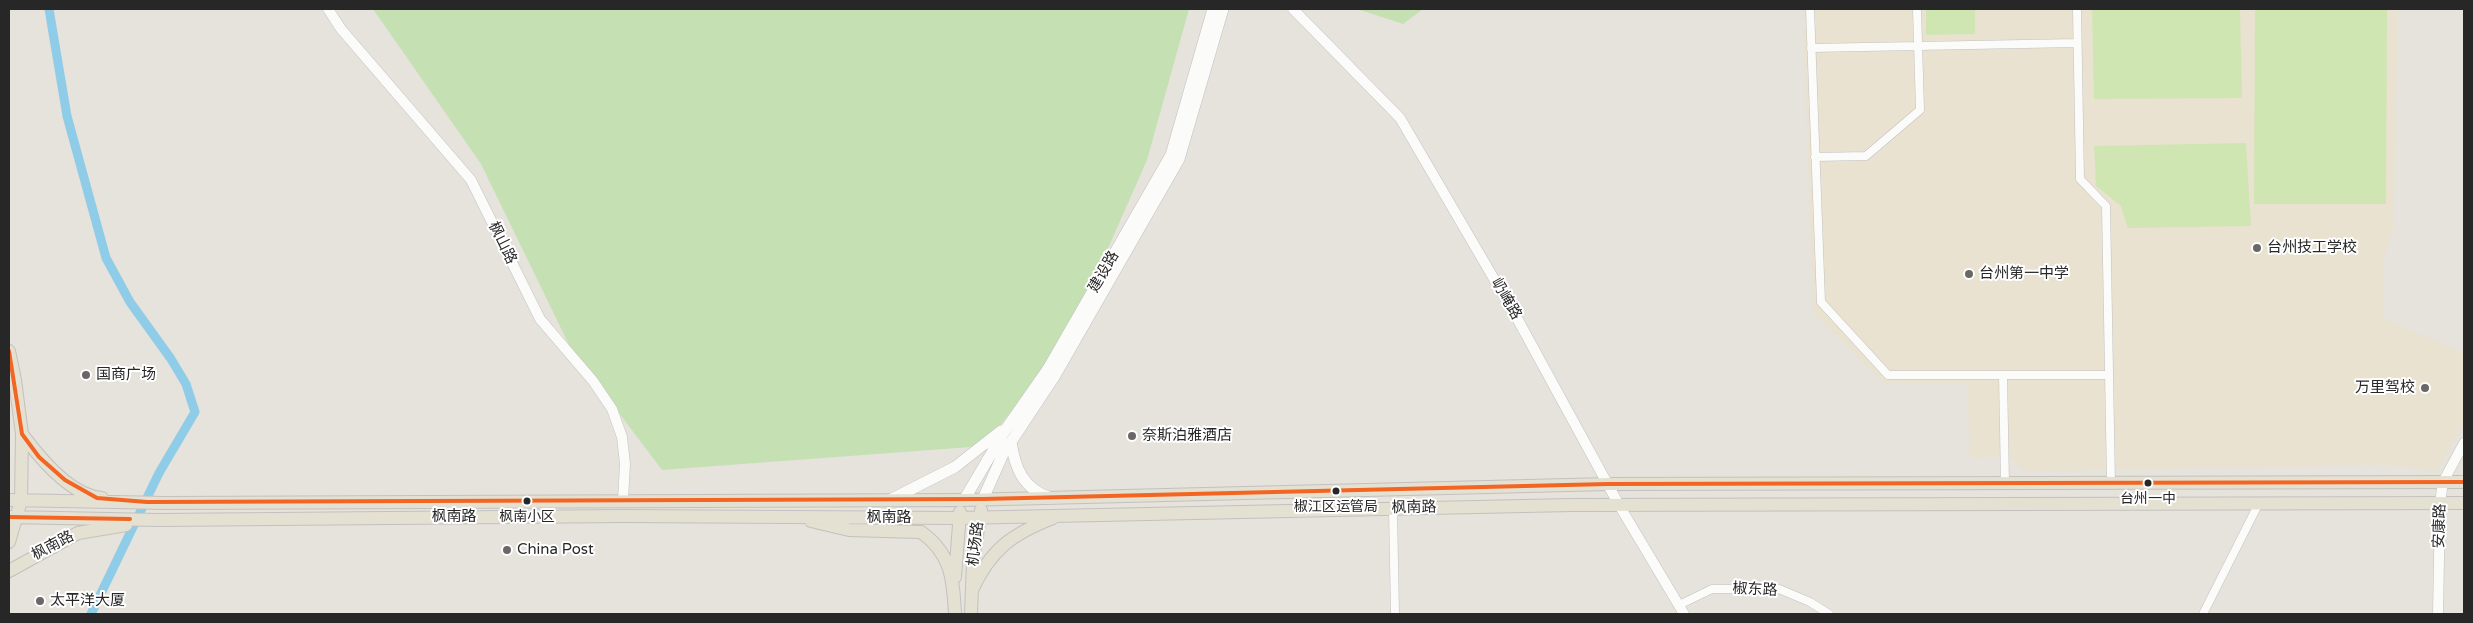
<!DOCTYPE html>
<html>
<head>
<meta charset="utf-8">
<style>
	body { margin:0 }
	#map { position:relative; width:2473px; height:623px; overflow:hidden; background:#e6e2dc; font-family:"Varela Round",sans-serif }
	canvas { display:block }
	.frame { position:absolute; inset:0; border:10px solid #272727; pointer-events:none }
</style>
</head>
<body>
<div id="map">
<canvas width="2473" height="623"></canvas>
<div class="frame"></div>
</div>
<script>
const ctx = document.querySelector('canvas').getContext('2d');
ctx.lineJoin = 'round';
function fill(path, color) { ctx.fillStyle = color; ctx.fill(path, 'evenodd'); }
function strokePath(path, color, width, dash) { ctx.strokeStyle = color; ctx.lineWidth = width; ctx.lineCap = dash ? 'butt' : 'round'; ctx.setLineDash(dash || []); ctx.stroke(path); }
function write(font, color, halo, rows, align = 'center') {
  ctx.font = font + ' "Varela Round","Noto Sans SC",sans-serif'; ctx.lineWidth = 4; ctx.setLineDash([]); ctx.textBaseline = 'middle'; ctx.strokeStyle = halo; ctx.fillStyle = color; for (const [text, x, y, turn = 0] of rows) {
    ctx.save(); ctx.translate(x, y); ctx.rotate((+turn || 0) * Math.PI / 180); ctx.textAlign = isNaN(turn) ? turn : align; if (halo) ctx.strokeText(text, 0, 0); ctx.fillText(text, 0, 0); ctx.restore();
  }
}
fill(new Path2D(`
	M1803 9H2398L2393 228 2383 262 2384 319 2464 353V423L2437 471 2389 465 2025 471 2006 456 1970 458 1967 384H1884L1813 313Z`), '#e9e2d0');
fill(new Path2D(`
	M373 9H1189L1147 160 1068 339 984 446 662 470 572 351 481 164Z
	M1357 9H1423L1403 24Z`), '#c5e1b4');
fill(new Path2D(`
	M1926 9H1975V34L1926 35Z
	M2092 9H2240L2242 98 2094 99Z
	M2255 9H2387L2386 204H2254Z
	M2246 143 2251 226 2128 228 2121 206 2096 186 2094 146Z`), '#d0e6b2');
strokePath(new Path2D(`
	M49 9 67 116 106 258 130 302 171 359 186 384 195 412 159 473 91 614`), '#8fcce8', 9);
const minor = new Path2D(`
	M1810 9 1821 302 1888 375H2109
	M2077 9 2080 179 2106 206 2111 483
	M1811 48 2077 43
	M1815 157 1866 156 1920 110 1917 9
	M2003 375 2005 483
	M1393 509 1395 614
	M1679 605 1712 589H1779L1810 602 1829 614
	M2203 614 2259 503`);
const tertiary = new Path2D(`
	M328 9 341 29 471 180 540 319 593 381 612 409 622 437 625 464 623 500
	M1293 9 1400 118 1518 320 1619 505 1684 614
	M2438 614 2440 503 2443 482 2464 443`);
const secondary = new Path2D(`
	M1011 442C1015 468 1023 489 1051 498
	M983 499 1003 454 1054 377 1179 159 1223 9
	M890 500 955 467 1001 431
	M964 500 1004 432 1048 369 1171 155 1213 9`);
const primary = new Path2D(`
	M9 351 15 380 22 434 21 501 9 542
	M22 434C39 457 71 496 102 498
	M9 500 166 503 964 500 1608 484 2464 482
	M9 517 158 520 623 516 959 518 1571 505 2464 503
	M811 521 849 530 921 532C952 554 953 580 955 614
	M9 571 78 533 126 525
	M955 577 960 512
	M972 590C991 549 1012 534 1053 518
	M971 614 973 560 981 510`);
strokePath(minor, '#c3c1c2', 9);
strokePath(tertiary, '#c3c1c2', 11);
strokePath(secondary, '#c3c1c2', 12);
strokePath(primary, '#c3c1bf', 14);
strokePath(minor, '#fbfbfa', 8);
strokePath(tertiary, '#fbfbfa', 10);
strokePath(secondary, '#fbfbfa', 11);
strokePath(primary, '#e5e1d2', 12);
strokePath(new Path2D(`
	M9 351 22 434 39 457 65 480 97 498 147 502 983 499 1608 484 2464 482
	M9 517 130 519`), '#f26522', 4);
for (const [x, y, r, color] of [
	[2257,248,5,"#6a6866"],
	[1969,274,5,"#6a6866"],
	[86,375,5,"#6a6866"],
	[2425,388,5,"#6a6866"],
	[1132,436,5,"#6a6866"],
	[2148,483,4.5,"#272727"],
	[1336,491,4.5,"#272727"],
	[527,501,4.5,"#272727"],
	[507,550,5,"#6a6866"],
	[40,601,5,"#6a6866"]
]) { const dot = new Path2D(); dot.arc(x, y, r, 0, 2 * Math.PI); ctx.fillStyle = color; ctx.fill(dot); strokePath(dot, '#fff', 2); }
write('14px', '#272727', '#fff', [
	["台州一中",2148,499],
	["椒江区运管局",1336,507],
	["枫南小区",527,517]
]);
write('15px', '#272727', '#fff', [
	["枫山路",502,243,64],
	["建设路",1104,272,-60],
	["屷崦路",1506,299,60],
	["枫南路",1414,508,-1],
	["枫南路",454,517],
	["枫南路",889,518],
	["安康路",2440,526,-88],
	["机场路",976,544,-83],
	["枫南路",53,546,-28],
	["椒东路",1755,590,3]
]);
write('15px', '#272727', '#fff', [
	["台州技工学校",2267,248],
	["台州第一中学",1979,274],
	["国商广场",96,375],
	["万里驾校",2415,388,"right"],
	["奈斯泊雅酒店",1142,436],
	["China Post",517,550],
	["太平洋大厦",50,601]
], 'left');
</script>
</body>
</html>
